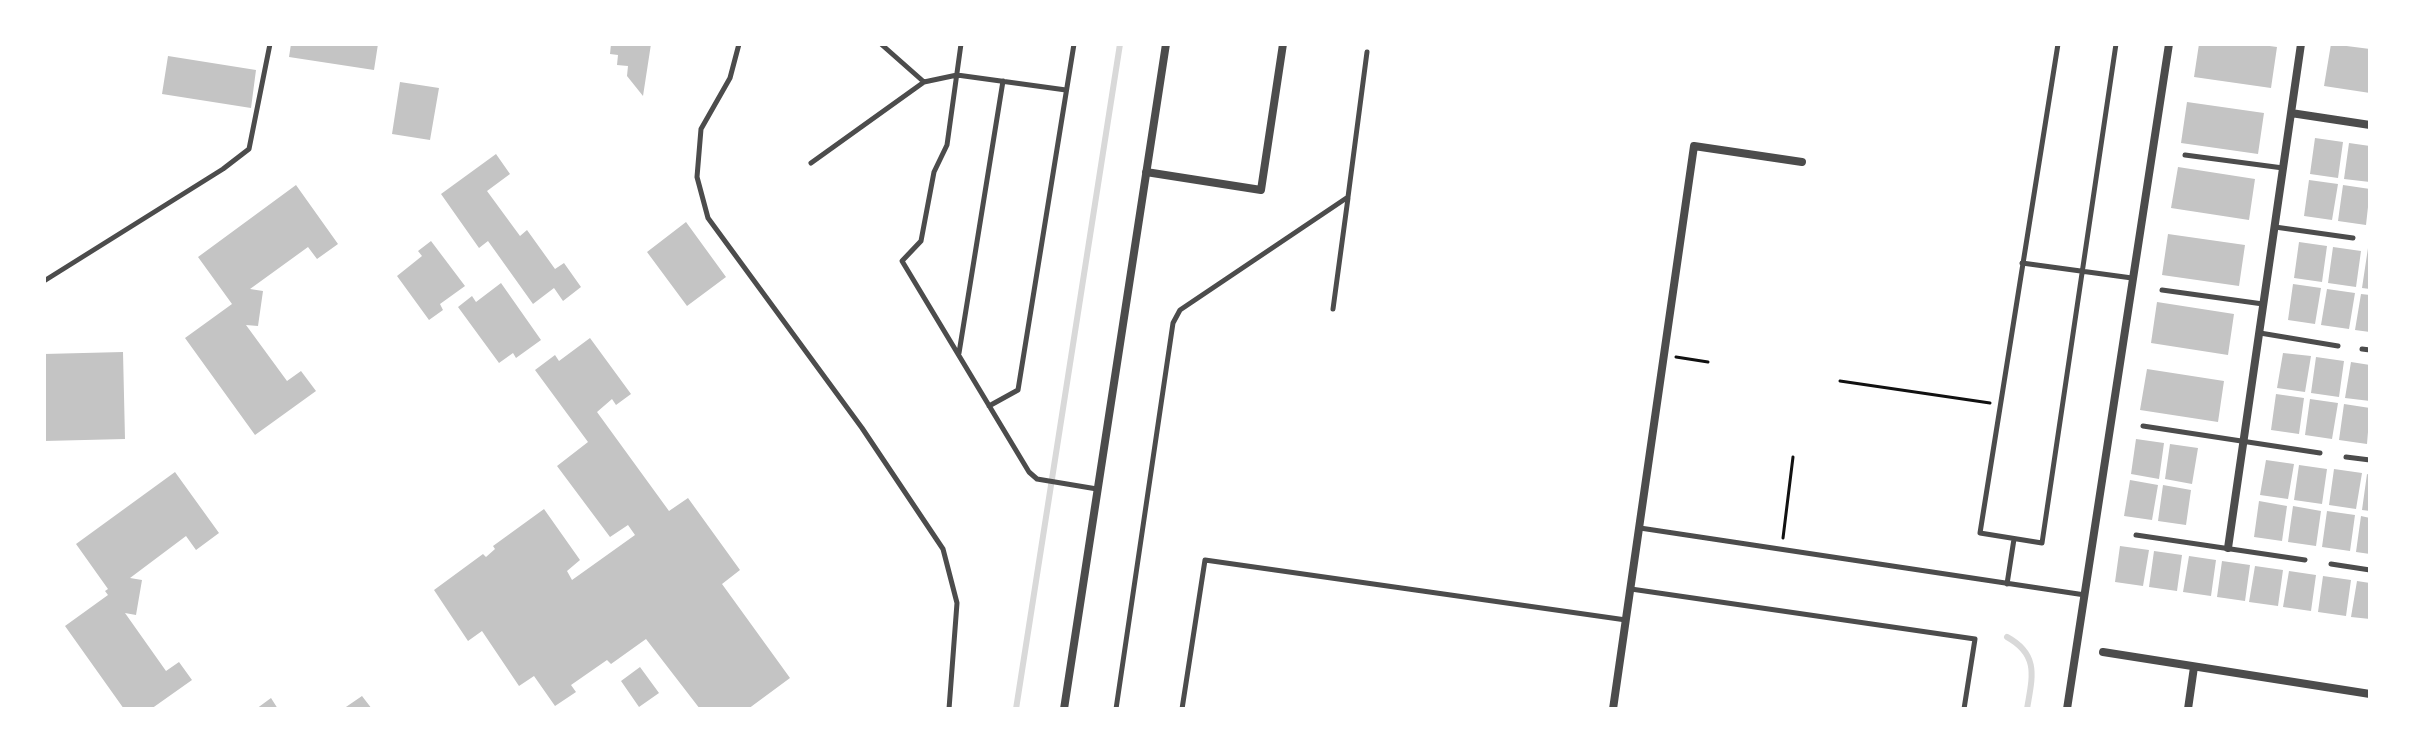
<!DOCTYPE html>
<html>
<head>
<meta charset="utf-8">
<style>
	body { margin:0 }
	#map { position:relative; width:2414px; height:753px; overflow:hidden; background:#fff; font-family:Cabin,sans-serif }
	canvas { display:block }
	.frame { position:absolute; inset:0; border:46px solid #fff; pointer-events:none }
</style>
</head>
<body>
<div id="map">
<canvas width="2414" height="753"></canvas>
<div class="frame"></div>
</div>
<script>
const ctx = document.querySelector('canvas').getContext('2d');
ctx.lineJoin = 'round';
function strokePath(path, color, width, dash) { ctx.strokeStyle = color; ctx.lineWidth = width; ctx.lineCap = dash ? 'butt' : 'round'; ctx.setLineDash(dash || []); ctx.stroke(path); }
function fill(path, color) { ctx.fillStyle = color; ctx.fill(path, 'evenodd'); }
strokePath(new Path2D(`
	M2007 637C2040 655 2032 678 2027 709
	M1016 709 1120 44`), '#d9d9d9', 6);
fill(new Path2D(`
	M291 44H378L374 70 289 57Z
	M611 44H651L643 96 627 76 628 66 617 65 618 55 610 54Z
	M2199 44H2255L2277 47 2271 88 2194 77Z
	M2331 44 2370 49V93L2324 86Z
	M168 56 256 70 251 108 162 94Z
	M400 82 439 88 430 140 392 134Z
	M2187 102 2264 113 2258 154 2181 143Z
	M2315 138 2343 142 2338 178 2310 174Z
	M2349 143 2370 146V182L2344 179Z
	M496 154 510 174 487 191 520 236 527 230 555 269 564 263 581 287 563 301 554 288 533 304 488 241 479 248 441 194Z
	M2178 167 2255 179 2249 220 2171 208Z
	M2309 180 2338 184 2332 220 2304 216Z
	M296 185 338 244 317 259 308 247 250 289 263 291 258 326 246 325 287 381 301 371 316 391 255 435 185 338 232 304 198 257Z
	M2343 185 2370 189 2366 225 2338 221Z
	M686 222 726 277 687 306 647 252Z
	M2168 234 2245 245 2239 286 2162 275Z
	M431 241 465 286 440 304 443 310 429 320 397 276 422 256 418 251Z
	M2299 242 2327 246 2322 282 2294 278Z
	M2333 247 2361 251 2356 287 2328 283Z
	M2368 248H2370V289L2362 288Z
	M501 283 541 340 516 358 513 353 499 363 458 307 472 296 476 302Z
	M2293 284 2321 288 2315 324 2288 320Z
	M2327 289 2355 293 2349 329 2321 325Z
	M2361 294 2370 295V332L2355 330Z
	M2157 302 2234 314 2228 355 2151 343Z
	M590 338 631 394 616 405 612 399 597 412 669 511 688 498 740 570 722 584 790 678 748 709H700L646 639 611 664 607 660 571 685 576 692 555 706 534 676 519 686 482 631 468 641 434 590 483 554 486 557 495 549 493 546 544 509 580 560 567 571 572 580 635 535 628 525 610 537 557 466 588 442 535 370 555 355 559 361Z
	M123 352 125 439 44 441V354Z
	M2283 353 2311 356 2305 392 2277 388Z
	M2316 357 2344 361 2339 397 2311 393Z
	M2351 362 2370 365V401L2345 398Z
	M2147 369 2224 381 2218 422 2140 410Z
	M2276 394 2304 398 2299 434 2271 430Z
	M2310 399 2338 403 2332 439 2305 435Z
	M2344 404 2370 408 2367 444 2339 440Z
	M2136 439 2164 443 2159 479 2131 474Z
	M2170 444 2198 448 2192 484 2165 479Z
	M2266 460 2294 464 2288 499 2260 495Z
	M2299 465 2327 469 2322 504 2294 500Z
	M2334 469 2362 473 2356 509 2329 505Z
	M175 472 219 533 196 550 186 536 130 578 142 580 136 615 125 613 166 671 179 662 192 680 151 709H124L65 626 108 595 105 591 108 589 76 544Z
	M2367 474 2370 475V511L2362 510Z
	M2130 480 2158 485 2152 520 2124 516Z
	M2163 485 2191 490 2186 525 2158 521Z
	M2259 501 2287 506 2282 541 2254 537Z
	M2293 506 2321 511 2316 546 2288 542Z
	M2327 511 2355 515 2350 551 2322 547Z
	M2361 516 2370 518V554L2356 552Z
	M2120 546 2149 550 2143 586 2115 582Z
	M2154 551 2182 555 2177 591 2149 587Z
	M2189 556 2216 560 2211 596 2183 592Z
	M2222 561 2250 565 2245 601 2217 597Z
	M2255 566 2283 570 2278 606 2249 602Z
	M2289 571 2316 575 2311 611 2283 607Z
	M2323 576 2351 580 2346 616 2318 612Z
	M2357 581 2370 583V619L2351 617Z
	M640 667 659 693 639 707 621 681Z
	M362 696 372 709H343Z
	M271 698 278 709H256Z`), '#c4c4c4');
strokePath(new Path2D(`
	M1676 357 1708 362
	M1840 381 1990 403
	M1783 538 1793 457`), '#111', 3);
strokePath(new Path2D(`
	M739 44 730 78 701 129 697 177 708 218 862 428 943 549 957 603 949 709
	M881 44 924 82
	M961 44 947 145 934 172 921 241 902 261 1029 472 1037 479 1097 489
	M2058 44 1980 533 2042 543 2116 44
	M2185 155 2283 168
	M811 163 924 82 957 75 1066 90
	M2275 227 2353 238
	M2022 263 2132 278
	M44 281 223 169 249 149 270 44
	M2162 290 2263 304
	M1333 309 1348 198
	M2260 333 2338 346
	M2362 349 2370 350
	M959 353 1003 81
	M989 406 1018 390 1074 44
	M2143 426 2320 453
	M2346 457 2370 460
	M1640 528 2085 595
	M2136 535 2305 560
	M2331 564 2370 570
	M2007 584 2014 539
	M1631 589 1975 639 1964 709
	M1116 709 1173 323 1180 310 1348 197 1367 52
	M1182 709 1205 560 1626 620`), '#4c4c4c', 5);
strokePath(new Path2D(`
	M2291 113 2370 125
	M1146 172 1261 190 1283 44
	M2228 548 2301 44
	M2103 652 2370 694
	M1064 709 1166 44
	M1613 709 1694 146 1802 162
	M2067 709 2169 44
	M2188 709 2194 667`), '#4c4c4c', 8);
</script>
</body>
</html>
